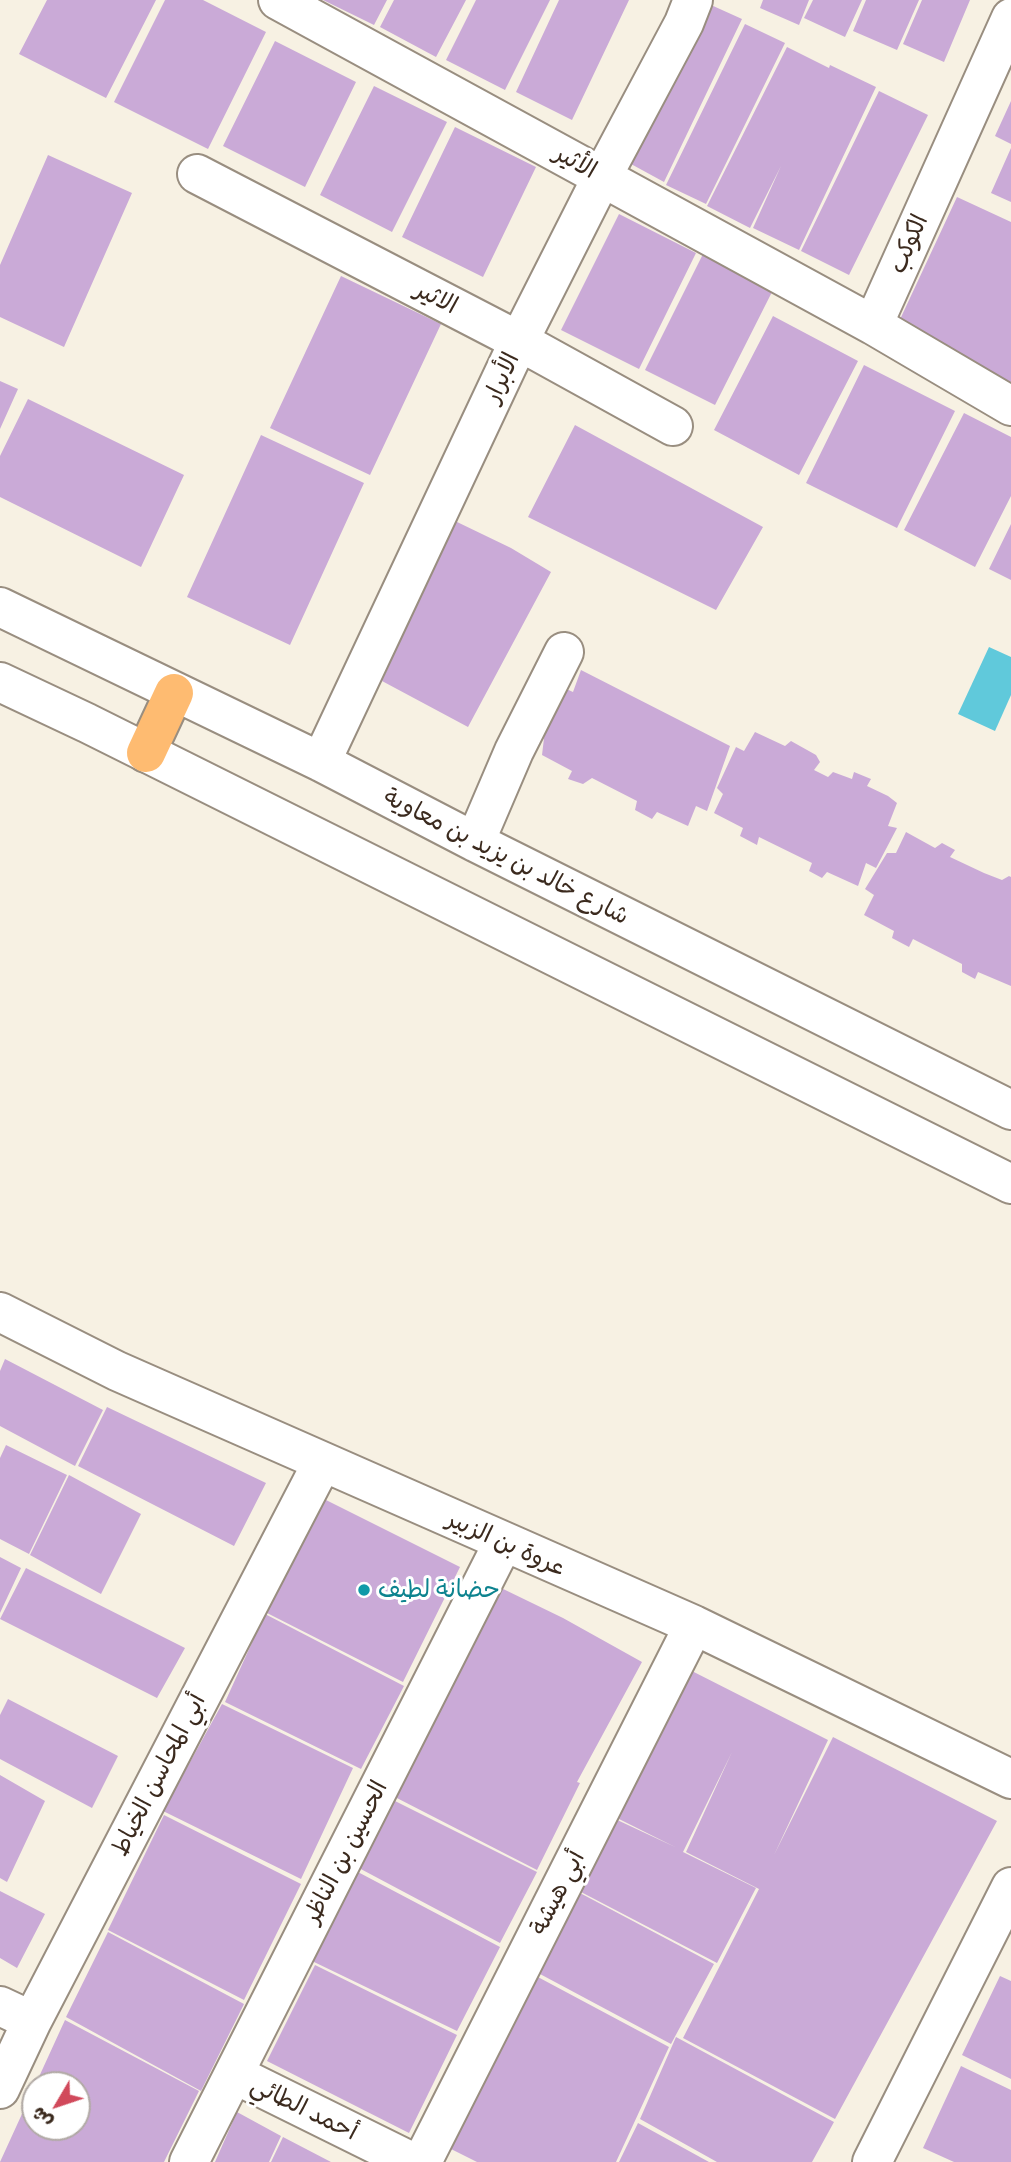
<!DOCTYPE html>
<html>
<head>
<meta charset="utf-8">
<style>
	body { margin:0 }
	#map { position:relative; width:1011px; height:2162px; overflow:hidden; background:#f7f1e3; font-family:Delius,"Playpen Sans Arabic",sans-serif }
	canvas { display:block }
	.north { position:absolute; left:21px; top:2071px; width:70px; height:70px; box-sizing:border-box; background:#fff; border:2px solid #b1aaa5; border-radius:50%; rotate:231deg; font-size:19px; font-weight:700; line-height:28px; text-align:center; color:#3b2a1e }
	.north::after { content:''; display:block; margin:auto; width:24px; height:32px; background:#d1495b; clip-path:polygon(50% 0,100% 100%,50% 72%,0 100%) }
</style>
</head>
<body>
<div id="map">
<canvas width="1011" height="2162"></canvas>
<div class="north">ش</div>
</div>
<script>
const ctx = document.querySelector('canvas').getContext('2d');
ctx.lineJoin = 'round';
function fill(path, color) { ctx.fillStyle = color; ctx.fill(path, 'evenodd'); }
function strokePath(path, color, width, dash) { ctx.strokeStyle = color; ctx.lineWidth = width; ctx.lineCap = dash ? 'butt' : 'round'; ctx.setLineDash(dash || []); ctx.stroke(path); }
function write(font, color, halo, rows, align = 'center') {
  ctx.font = font + ' Delius,"Playpen Sans Arabic",sans-serif'; ctx.lineWidth = 6; ctx.setLineDash([]); ctx.textBaseline = 'middle'; ctx.strokeStyle = halo; ctx.fillStyle = color; for (const [text, x, y, turn = 0] of rows) {
    ctx.save(); ctx.translate(x, y); ctx.rotate((+turn || 0) * Math.PI / 180); ctx.textAlign = isNaN(turn) ? turn : align; if (halo) ctx.strokeText(text, 0, 0); ctx.fillText(text, 0, 0); ctx.restore();
  }
}
fill(new Path2D(`
	M989 647 1011 657V695L995 731 958 714Z`), '#60c9db');
fill(new Path2D(`
	M47 0H156L106 98 19 54Z
	M165 0H203L266 32 208 149 114 102Z
	M323 0H387L374 25Z
	M394 0H466L436 57 380 27Z
	M476 0H550L505 90 446 60Z
	M559 0H629L572 120 516 92Z
	M763 0H809L799 25 760 8Z
	M813 0H862L845 37 804 18Z
	M866 0H919L897 50 853 31Z
	M922 0H970L944 62 903 44Z
	M711 5 742 19 664 182 631 164Z
	M745 24 785 43 706 204 666 185Z
	M275 41 356 82 305 187 223 146Z
	M787 47 829 68 830 65 876 87 799 250 753 228 781 166 750 228 707 206Z
	M374 86 447 122 392 232 320 195Z
	M879 91 928 115 849 275 801 251Z
	M1011 101V144L995 136Z
	M455 127 536 167 483 277 402 237Z
	M1011 148V202L991 193Z
	M48 155 132 193 64 347 0 317V265Z
	M957 197 1011 222V382L896 328Z
	M619 214 696 253 639 369 561 330Z
	M703 254 773 290 715 405 645 370Z
	M341 276 441 324 370 475 270 428Z
	M773 316 858 361 799 475 714 430Z
	M864 365 955 411 897 528 806 483Z
	M0 381 18 389 0 429Z
	M28 399 184 475 141 567 0 497V456Z
	M964 413 1011 437V496L975 567 904 530Z
	M575 425 763 527 716 610 528 517Z
	M261 435 364 483 290 645 187 597Z
	M455 521 511 548 551 572 468 727 382 681 391 661 385 657Z
	M1011 524V580L989 569Z
	M581 670 730 746 707 811 696 806 688 826 657 812 652 819 635 810 637 801 592 778 583 784 568 779 572 771 542 755 545 730 562 687 573 692Z
	M755 732 785 746 791 741 816 755 820 762 814 770 828 777 833 772 852 779 854 772 871 779 867 786 888 796 897 803 888 826 897 828 876 868 866 863 858 886 827 872 822 878 809 871 812 863 759 837 757 845 740 836 743 828 714 813 723 794 717 788 736 747 744 751Z
	M906 832 935 848 942 843 955 850 950 857 984 873 1002 880 1009 876 1011 877V986L978 972 975 979 962 972V964L913 939 909 947 892 938 894 931 864 915 874 895 865 889 887 853H896Z
	M5 1359 103 1410 75 1466 0 1426V1371Z
	M107 1407 266 1483 234 1546 78 1466Z
	M6 1445 67 1475 29 1554 0 1539V1458Z
	M69 1475 141 1514 101 1594 30 1555Z
	M324 1499 460 1567 403 1682 267 1613Z
	M0 1557 21 1568 0 1613Z
	M26 1568 185 1648 157 1698 0 1619Z
	M497 1586 563 1618 642 1662 577 1782 580 1783 537 1870 391 1795Z
	M265 1614 404 1686 361 1769 225 1702Z
	M682 1666 828 1740 774 1855 833 1737 997 1821 835 2119 683 2038 759 1889 686 1852 732 1752 683 1852 756 1888 717 1963 581 1892 613 1818 675 1847 613 1816Z
	M8 1699 118 1756 92 1808 0 1759V1715Z
	M222 1704 353 1768 301 1879 163 1811Z
	M0 1775 45 1801 7 1882 0 1878Z
	M393 1800 537 1872 500 1943 357 1867Z
	M164 1815 301 1884 244 2000 108 1930Z
	M356 1871 500 1947 457 2031 312 1961Z
	M0 1891 45 1914 17 1968 0 1958Z
	M580 1893 714 1964 671 2044 540 1974Z
	M108 1932 244 2004 201 2091 66 2017Z
	M315 1965 457 2035 409 2133 267 2061Z
	M536 1976 669 2047 616 2162H477L449 2148Z
	M1000 1976 1011 1981V2079L962 2055Z
	M65 2020 199 2091 164 2162H0ZM35 2085H77V2127H35Z
	M676 2037 834 2122 812 2162H717L640 2119Z
	M961 2066 1011 2090V2162H954L923 2148Z
	M237 2112 281 2136 269 2162H215Z
	M638 2123 709 2162H619Z
	M283 2137 331 2162H271Z`), '#caaad7');
const minor = new Path2D(`
	M278 0 873 325
	M1011 18 873 325 1011 406
	M197 174 519 341 673 426
	M0 607 321 762 475 842 1011 1110
	M0 682 87 723 1011 1184
	M321 762 519 341 602 177 684 23 693 0
	M475 842 514 751 564 652
	M0 1312 117 1371 694 1625 1011 1779
	M0 2006 32 2021
	M234 2074 412 2162
	M0 2089 32 2021 322 1463
	M189 2162 503 1543
	M422 2162 694 1625
	M872 2162 1011 1887`);
const major = new Path2D(`
	M146 753 174 693`);
strokePath(minor, '#998e80', 42);
strokePath(major, '#998e80', 42);
strokePath(minor, '#fff', 38);
strokePath(major, '#febb71', 38);
for (const [x, y, r, color] of [
	[364,1590,7,"#0f9aa8"]
]) { const dot = new Path2D(); dot.arc(x, y, r, 0, 2 * Math.PI); ctx.fillStyle = color; ctx.fill(dot); strokePath(dot, '#fff', 2.5); }
write('24px', '#3b2a1e', '#fff', [
	["الأثير",575,162,29],
	["الكوكب",909,244,-66],
	["الاثير",436,298,27],
	["الأبرار",502,378,-65],
	["شارع خالد بن يزيد بن معاوية",506,857,27],
	["عروة بن الزبير",506,1544,24],
	["أبي المحاسن الخياط",159,1775,-63],
	["الحسين بن الناظر",346,1852,-63],
	["أبي هيشة",558,1893,-63],
	["أحمد الطائي",304,2109,26]
]);
write('24px', '#0d838f', '#fff', [
	["حضانة لطيف",378,1590]
], 'left');
</script>
</body>
</html>
